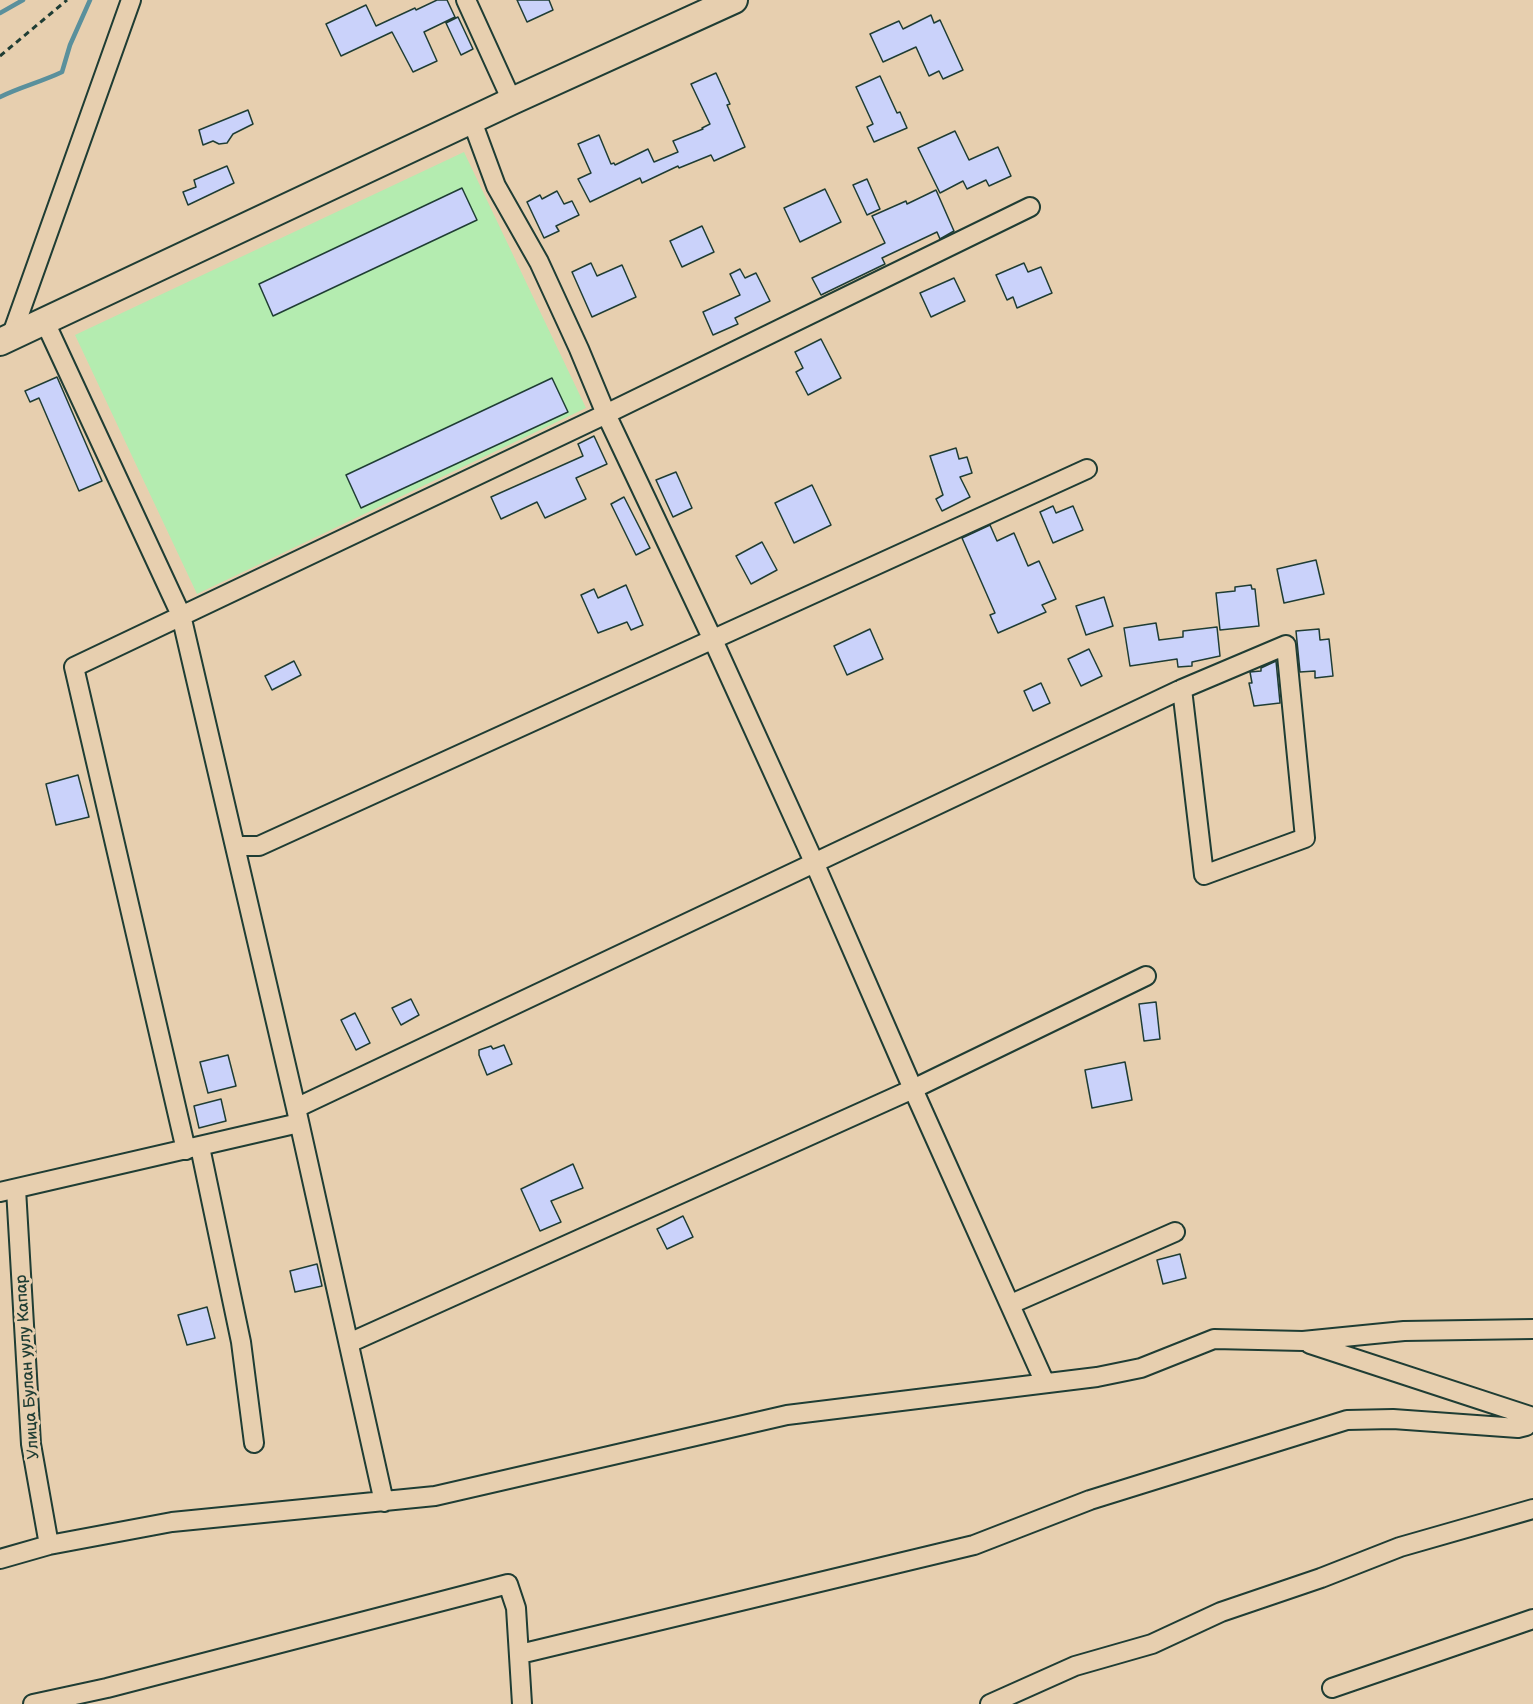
<!DOCTYPE html>
<html>
<head>
<meta charset="utf-8">
<style>
	body { margin:0 }
	canvas { display:block; background:#e7cfaf }
</style>
</head>
<body>
<canvas width="1533" height="1704"></canvas>
<script>
const ctx = document.querySelector('canvas').getContext('2d');
ctx.lineJoin = 'round';
function fill(path, color) { ctx.fillStyle = color; ctx.fill(path, 'evenodd'); }
function strokePath(path, color, width, dash) { ctx.strokeStyle = color; ctx.lineWidth = width; ctx.lineCap = dash ? 'butt' : 'round'; ctx.setLineDash(dash || []); ctx.stroke(path); }
function write(font, color, halo, rows, align = 'center') {
  ctx.font = font + ' "Balsamiq Sans",sans-serif'; ctx.lineWidth = 6; ctx.setLineDash([]); ctx.textBaseline = 'middle'; ctx.strokeStyle = halo; ctx.fillStyle = color; for (const [text, x, y, turn = 0] of rows) {
    ctx.save(); ctx.translate(x, y); ctx.rotate((+turn || 0) * Math.PI / 180); ctx.textAlign = isNaN(turn) ? turn : align; if (halo) ctx.strokeText(text, 0, 0); ctx.fillText(text, 0, 0); ctx.restore();
  }
}
fill(new Path2D(`
	M464 152 586 408 197 594 75 335Z`), '#b4ecb0');
strokePath(new Path2D(`
	M0 13 23 0
	M0 97C20 87 41 82 62 72L70 45 90 0`), '#5a909c', 4.5);
const building = new Path2D(`
	M437 0H447L455 17 424 32 437 61 413 72 392 32 341 56 326 24 366 5 376 26 415 8 416 10Z
	M517 0H549L553 10 527 22Z
	M931 15 934 23 940 20 963 70 943 79 939 71 929 76 916 47 883 62 870 34 899 21 903 29Z
	M458 17 473 49 461 55 446 23Z
	M716 73 730 104 727 105 745 147 714 161 711 155 679 168 678 166 642 183 640 178 590 202 578 179 591 173 578 144 599 135 611 164 614 163 615 165 648 149 654 162 678 152 673 141 703 129 702 128 710 124 691 84Z
	M880 76 897 113 900 112 907 128 874 142 867 127 873 124 856 87Z
	M248 110 253 124 233 134 227 143 219 144 213 141 203 145 199 130Z
	M955 131 969 160 998 147 1011 176 989 186 986 180 967 189 963 181 940 193 918 148Z
	M227 166 234 183 188 205 183 192 196 187 194 180Z
	M867 179 880 209 867 215 853 185Z
	M462 188 477 220 273 316 259 284Z
	M825 189 841 222 800 242 784 208Z
	M936 190 954 231 940 239 937 232 882 258 885 264 821 295 812 278 885 243 872 216 906 201 907 204Z
	M557 191 564 204 572 201 579 215 556 226 559 231 544 238 527 202 540 195 542 199Z
	M702 226 714 252 682 267 670 241Z
	M591 263 597 276 622 265 636 297 592 317 572 272Z
	M1024 263 1028 272 1041 267 1052 293 1017 308 1013 297 1007 300 996 275Z
	M740 269 745 278 756 273 770 301 735 318 738 324 713 335 703 312 740 295 730 274Z
	M954 278 965 301 931 317 920 293Z
	M821 339 841 378 808 395 796 372 803 368 795 352Z
	M57 377 102 481 79 491 39 398 30 402 25 391Z
	M552 378 568 412 361 508 346 475Z
	M594 436 607 464 576 478 586 499 545 518 537 502 501 519 491 497 583 456 578 444Z
	M956 448 959 459 967 457 972 473 960 477 970 497 942 511 936 499 943 495 930 456Z
	M676 472 692 508 673 517 656 480Z
	M812 485 831 525 794 543 775 503Z
	M624 497 650 548 636 555 611 504Z
	M1053 506 1056 513 1073 506 1083 530 1053 543 1040 512Z
	M990 525 997 541 1014 533 1028 566 1039 561 1056 599 1042 605 1046 612 998 633 990 615 995 613 962 538Z
	M762 542 777 570 751 584 736 556Z
	M1316 560 1324 594 1284 603 1277 569Z
	M626 585 643 625 631 630 627 622 598 633 581 595 594 589 598 598Z
	M1251 585 1252 589H1255L1259 626 1220 630 1216 593 1235 591V587Z
	M1104 597 1113 626 1086 635 1076 606Z
	M1156 623 1159 640 1183 637V631L1217 627 1220 656 1192 662V666L1178 667 1177 659 1130 666 1124 628Z
	M870 629 883 659 847 675 834 646Z
	M1319 629 1320 640 1329 639 1333 676 1315 678V671L1300 672 1296 631Z
	M1089 649 1102 676 1081 686 1068 659Z
	M294 661 301 675 272 690 265 676Z
	M1276 661 1280 703 1254 706 1249 683H1252L1250 672 1261 671V668Z
	M1041 683 1050 703 1033 711 1024 691Z
	M78 775 89 817 56 825 46 784Z
	M411 999 419 1015 401 1025 392 1008Z
	M1156 1002 1160 1039 1144 1041 1139 1004Z
	M355 1013 370 1043 356 1050 341 1020Z
	M504 1045 512 1064 487 1075 479 1055V1050L491 1046 493 1049Z
	M228 1055 236 1086 208 1093 200 1062Z
	M1125 1062 1132 1100 1092 1108 1085 1070Z
	M221 1099 226 1121 199 1128 194 1106Z
	M573 1164 583 1188 551 1201 561 1222 540 1231 521 1189Z
	M683 1216 693 1237 667 1249 657 1229Z
	M1180 1254 1186 1278 1163 1284 1157 1260Z
	M317 1264 322 1286 295 1292 290 1271Z
	M207 1307 215 1338 187 1345 178 1315Z`);
fill(building, '#cad2fa');
strokePath(building, '#1f3d34', 1.5);
const street = new Path2D(`
	M466 0 512 101
	M472 121 496 186 539 262 579 349 606 414 713 640 814 862 913 1089 1045 1383
	M45 322 181 615 296 1108 384 1502
	M11 337 131 0
	M236 846H259L1087 469
	M296 1108 1182 689 1286 645 1305 838 1204 875 1182 689
	M200 1147 241 1342 254 1443
	M186 1150 74 667 606 414 1030 207
	M16 1189 31 1444 49 1545
	M0 1192 299 1123
	M1011 1304 1175 1232
	M349 1343 913 1089 1146 976
	M1310 1344 1533 1417
	M0 1559 49 1545 172 1522 435 1496 787 1415 1097 1377 1141 1368 1214 1339 1303 1341 1404 1331 1533 1329
	M520 1654 974 1545 1090 1500 1347 1420 1393 1419 1518 1428 1526 1426 1532 1417
	M1332 1688 1533 1619
	M33 1704 107 1688 508 1584 516 1608 522 1704
	M990 1704 1075 1666 1152 1644 1221 1612 1321 1578 1400 1547 1533 1509`);
const secondary = new Path2D(`
	M0 342 512 101 734 0`);
strokePath(street, '#1f3d34', 22);
strokePath(secondary, '#1f3d34', 30);
strokePath(new Path2D(`
	M0 56 67 0`), '#1f3d34', 3, [6, 4.5]);
strokePath(street, '#e7cfaf', 18);
strokePath(secondary, '#e7cfaf', 26);
write('16px', '#1f3d34', '#e7cfaf', [
	["Улица Булан уулу Капар",28,1367,-94]
]);
</script>
</body>
</html>
